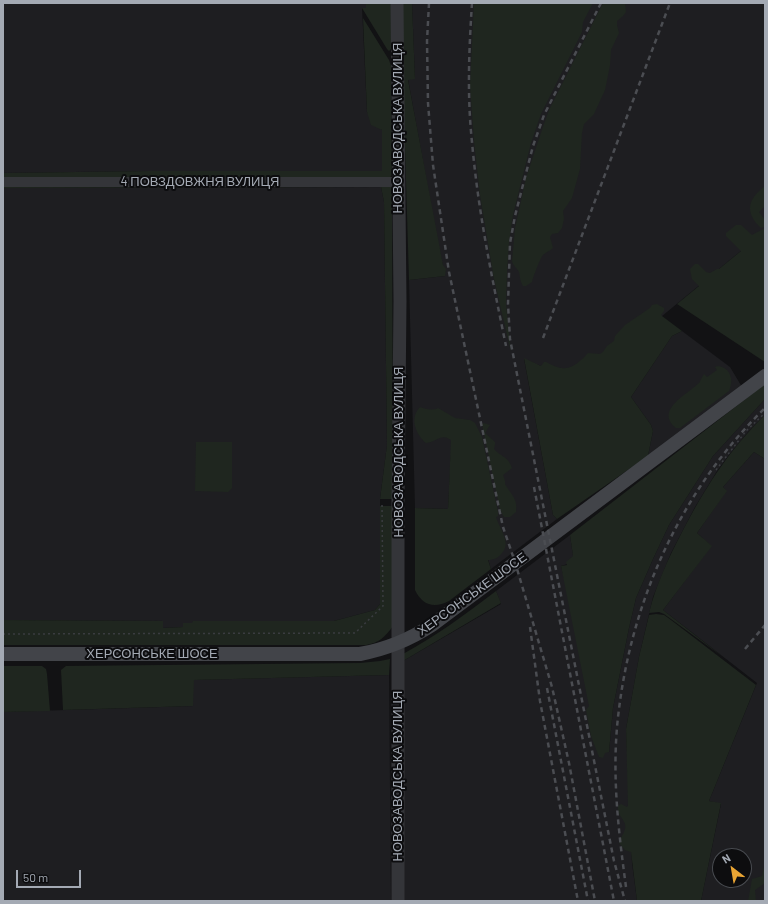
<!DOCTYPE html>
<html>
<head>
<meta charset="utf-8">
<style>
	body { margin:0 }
	#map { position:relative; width:768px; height:904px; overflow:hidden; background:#121214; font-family:Barlow,sans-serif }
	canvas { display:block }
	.frame { position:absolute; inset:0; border:4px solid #a4aab4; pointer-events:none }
	.north { position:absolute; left:712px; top:848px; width:40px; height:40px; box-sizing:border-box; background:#0d0d0f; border:1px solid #494c51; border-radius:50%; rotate:329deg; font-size:11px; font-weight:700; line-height:16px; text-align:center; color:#a4aab4 }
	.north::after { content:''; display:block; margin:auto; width:14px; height:18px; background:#eaa534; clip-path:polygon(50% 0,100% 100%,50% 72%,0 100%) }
	.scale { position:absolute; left:16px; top:870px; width:65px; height:18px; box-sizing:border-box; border:2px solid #a4aab4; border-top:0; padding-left:5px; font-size:12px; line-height:14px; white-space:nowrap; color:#a4aab4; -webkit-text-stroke:3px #0d0d0f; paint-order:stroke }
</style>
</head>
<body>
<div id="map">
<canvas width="768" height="904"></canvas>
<div class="frame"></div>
<div class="north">N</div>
<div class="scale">50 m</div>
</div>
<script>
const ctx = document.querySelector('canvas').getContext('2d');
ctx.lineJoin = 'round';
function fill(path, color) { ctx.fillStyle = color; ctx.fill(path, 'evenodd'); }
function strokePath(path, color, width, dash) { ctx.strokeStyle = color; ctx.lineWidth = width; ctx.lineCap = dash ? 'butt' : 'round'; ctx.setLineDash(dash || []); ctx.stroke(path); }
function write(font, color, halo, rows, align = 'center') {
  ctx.font = font + ' Barlow,sans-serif'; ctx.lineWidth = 4; ctx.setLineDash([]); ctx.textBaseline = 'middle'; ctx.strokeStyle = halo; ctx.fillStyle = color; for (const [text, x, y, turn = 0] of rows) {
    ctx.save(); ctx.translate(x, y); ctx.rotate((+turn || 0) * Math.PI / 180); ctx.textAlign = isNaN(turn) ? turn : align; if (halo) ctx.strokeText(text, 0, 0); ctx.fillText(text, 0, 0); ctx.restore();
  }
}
fill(new Path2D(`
	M3 3H366V8H362L367 112 382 130 383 171H148L3 173Z
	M412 3H765V231L581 383 524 359 553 515 557 519 491 569 452 437 448 509 415 508 409 280 445 276 437 238 408 79H415Z
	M381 187 384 202 387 445 380 499V604L375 610 334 621H193V623L183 627 163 628V621L3 620V188Z
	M682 331 730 367 742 387 648 456 653 431 651 425 631 397 672 336Z
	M765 399V415L748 432 728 456 717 471 695 507 671 553 653 597 639 657 626 729 632 863 637 901H403V661L501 604 496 591 570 535 574 562 561 566 609 752 613 708 629 628 636 598 653 559 669 525 713 456Z
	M754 452 765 459V901H701L721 804 709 801 757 683 663 610 711 546 697 533 726 491 723 487ZM720 856H744V880H720Z
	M389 675 391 901H3V712L193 706V680Z`), '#1e1e21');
fill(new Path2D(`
	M366 3H391V49L389 51 387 49 362 8H366Z
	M403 3H412L415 79 408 80 443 265 446 269 445 276 409 280 403 81Z
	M474 3H593L583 22 582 32 541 114 531 143 513 215 509 242 507 272 506 304 511 352 494 279 480 195 474 141 470 86Z
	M603 3H625L626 12 623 16 617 21V25L619 33 611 50 610 65 605 90 594 114 584 124 582 133 580 169 572 198 563 211 564 219 562 228 558 233 552 234 550 237 553 248C550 251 546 252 543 255 540 258 533 278 532 282L526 286H523C520 281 520 277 519 272 517 268 513 266 512 261L515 228 521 201 526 178 544 124 549 110Z
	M363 18 389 60 391 66 392 174 390 178 3 180V173L148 171H382V130L371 125 367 112Z
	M3 185 391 186 392 187 393 499H380L387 445 384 202 381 187 3 188Z
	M765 186V206L759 212 765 220V227L761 228C744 212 748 199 765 186Z
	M736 225H741L752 235 763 229 765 230V362L677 304 699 286 692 279 690 269 695 264H698L706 272 710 273 717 269H719L741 251 726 236V233Z
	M657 304 664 308V311L661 315 662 316 682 331 672 336 631 397 651 425 653 431 648 456 557 519 553 515 524 358 541 366 544 362H546C560 370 569 371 581 360 584 358 585 356 588 353L600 354 603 352 607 346 614 341 615 336 625 325 650 308 652 305Z
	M718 366C731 368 734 380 729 391L680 428H676C654 410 688 394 699 383 701 380 702 377 704 374L707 377 717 370 715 367Z
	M765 384V399L713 456 669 525 653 559 636 598 629 628 613 708 609 752 605 753 603 758 599 757 591 736 586 710 589 706 561 566 567 565 566 562 573 556 570 535Z
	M420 407C425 409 433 411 438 408L455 418 470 420 475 423 482 437 498 512V516L496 517C499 528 512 543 502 553 498 558 494 560 488 560L491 569 449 601C434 609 422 605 415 590V508L448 509 451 440C440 433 438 442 426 443 416 435 409 418 420 407Z
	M765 415V459L754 452 723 487 727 491 697 533 712 546 663 610 723 657 664 614 659 612 649 613C656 585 668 559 681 534 705 488 728 451 765 415Z
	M484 423 490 425 485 433 495 442V444L494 449C501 457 508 456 512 468L503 475 505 481V484C511 495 518 498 516 512L510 517H504L500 510 482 424Z
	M196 442H232V488L228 492 195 491Z
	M380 506H393V626C385 637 379 643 366 645H3V620L163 621V628L183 627V623H192L193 621H334L375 610 380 604Z
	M496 591 501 603 403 661V654C436 636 466 614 496 591Z
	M656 614 664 615 671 620 756 685 709 801 721 803 701 901H637L631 852 625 850 619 843C620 837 627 831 625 824 623 817 617 816 618 806L621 804 627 807 628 806 626 729 639 657 649 615Z
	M390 659 389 675 194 680 193 706 63 710 61 670 66 666 360 663 380 661Z
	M3 666H42L46 669 47 674 50 711 3 712Z
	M765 863V883L755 890 756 901H748L752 879 762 876Z`), '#1f261f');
strokePath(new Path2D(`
	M716 470 746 431 765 413
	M3 634 355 633 383 606 382 503`), '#3a3c40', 1.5, [2, 3]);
strokePath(new Path2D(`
	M3 182H398`), '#343539', 10);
strokePath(new Path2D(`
	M397 3 400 301 398 503V901`), '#343539', 13);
strokePath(new Path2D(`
	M3 654H360C387 649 409 640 432 625L765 376`), '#424449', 14);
strokePath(new Path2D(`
	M429 3 427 41 428 103 433 165 449 272 503 527 515 562 552 687 569 763 595 901
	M472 3C469 49 467 96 472 142 478 211 492 278 506 346
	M601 3 544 115 533 146 515 216 510 243 508 304 510 339 614 861 625 901
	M543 338 670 3
	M534 487 614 901
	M530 627 540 701 578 901
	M745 649 765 625
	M547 688 588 901
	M626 887C618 828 611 769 619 709 633 596 683 488 765 408`), '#4b4d52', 2.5, [5, 4]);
write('13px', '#a4aab4', '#0d0d0f', [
	["НОВОЗАВОДСЬКА ВУЛИЦЯ",398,128,-90],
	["4 ПОВЗДОВЖНЯ ВУЛИЦЯ",200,182],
	["НОВОЗАВОДСЬКА ВУЛИЦЯ",399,452,-90],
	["ХЕРСОНСЬКЕ ШОСЕ",472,594,-36],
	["ХЕРСОНСЬКЕ ШОСЕ",152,654],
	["НОВОЗАВОДСЬКА ВУЛИЦЯ",398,776,-90]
]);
</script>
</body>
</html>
